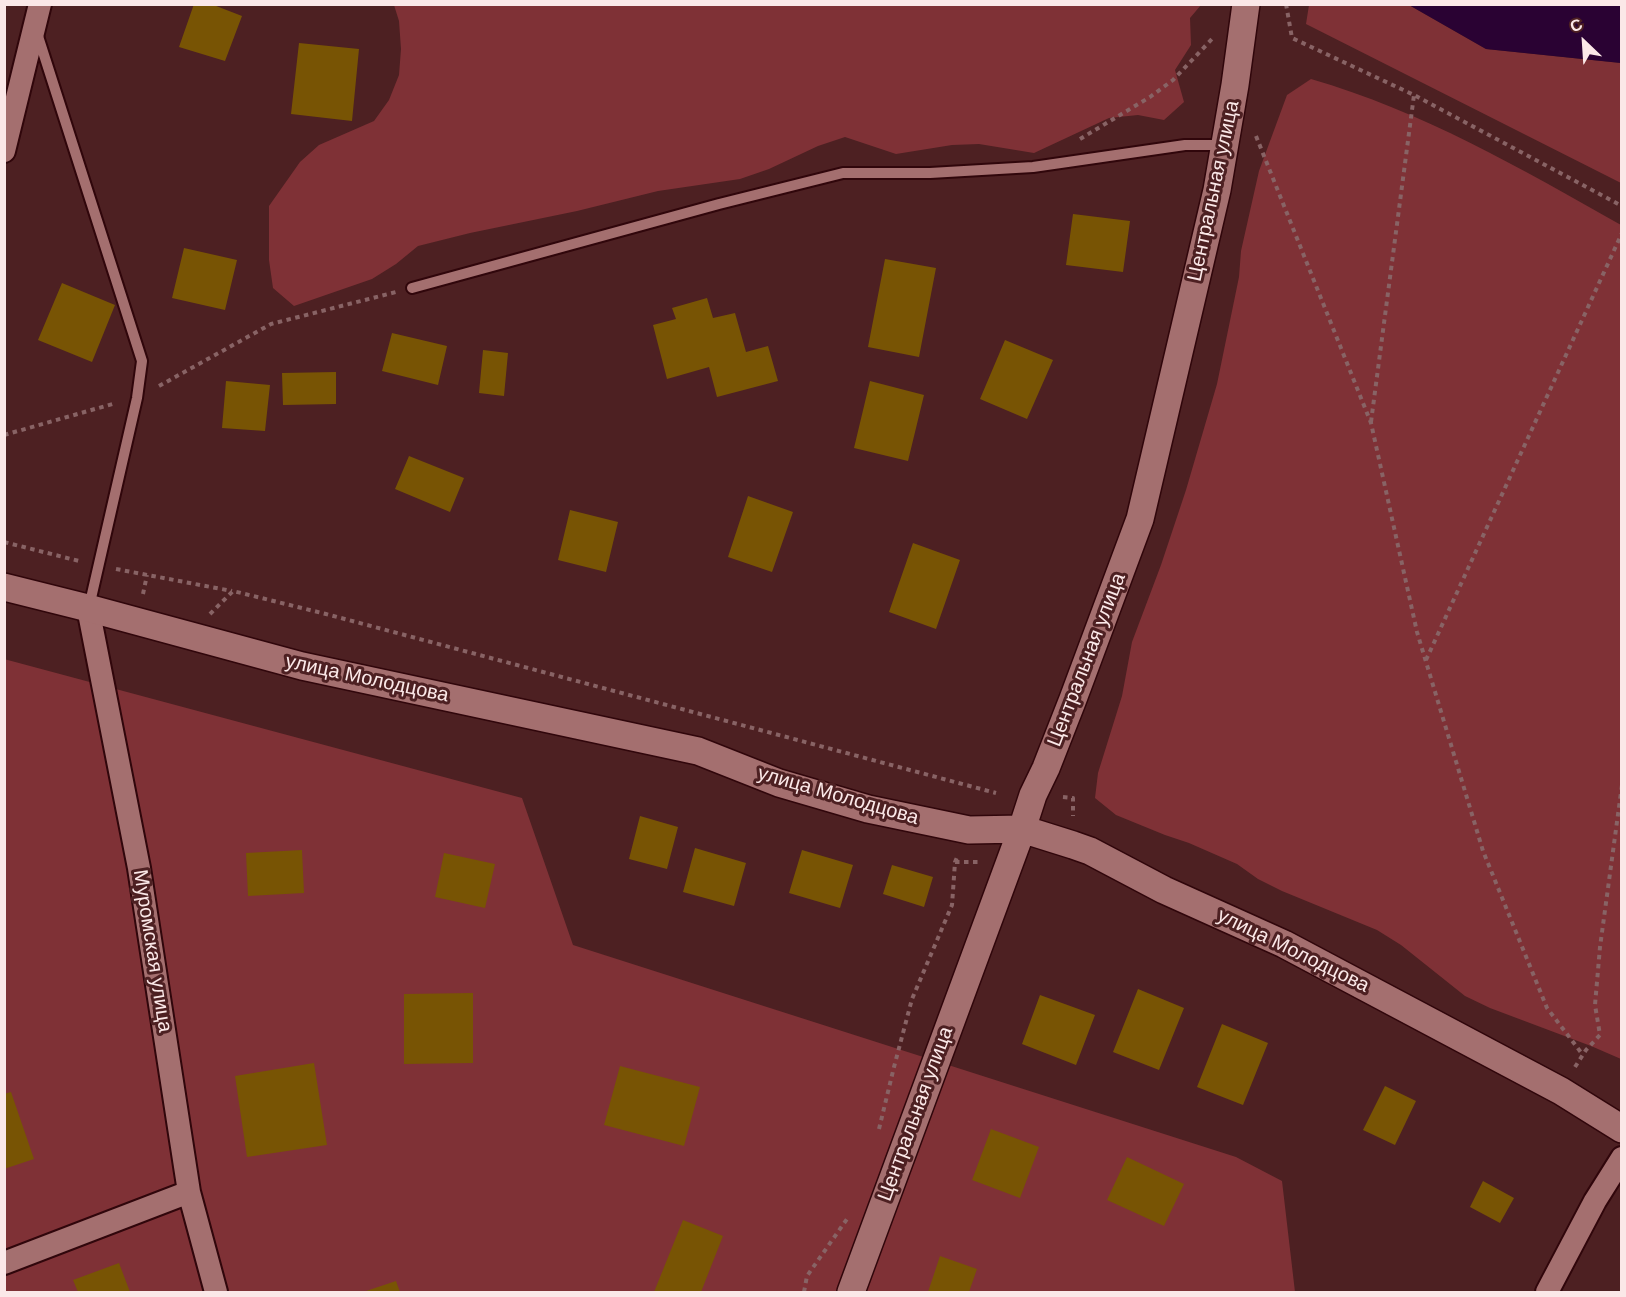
<!DOCTYPE html>
<html>
<head>
<meta charset="utf-8">
<style>
	body { margin:0 }
	#map { position:relative; width:1626px; height:1297px; overflow:hidden; background:#4d2022; font-family:Helvetica,sans-serif }
	canvas { display:block }
	.frame { position:absolute; inset:0; border:6px solid #fbe8e8; pointer-events:none }
	.north { position:absolute; left:1554px; top:12px; width:60px; height:60px; -webkit-text-stroke:4px #4d2022; paint-order:stroke; rotate:335deg; font-size:16px; font-weight:700; line-height:24px; text-align:center; color:#fbe8e8 }
	.north::after { content:''; display:block; margin:auto; width:21px; height:27px; background:#fbe8e8; clip-path:polygon(50% 0,100% 100%,50% 72%,0 100%) }
</style>
</head>
<body>
<div id="map">
<canvas width="1626" height="1297"></canvas>
<div class="frame"></div>
<div class="north">С</div>
</div>
<script>
const ctx = document.querySelector('canvas').getContext('2d');
ctx.lineJoin = 'round';
function fill(path, color) { ctx.fillStyle = color; ctx.fill(path, 'evenodd'); }
function strokePath(path, color, width, dash) { ctx.strokeStyle = color; ctx.lineWidth = width; ctx.lineCap = dash ? 'butt' : 'round'; ctx.setLineDash(dash || []); ctx.stroke(path); }
function write(font, color, halo, rows, align = 'center') {
  ctx.font = font + ' Helvetica,sans-serif'; ctx.lineWidth = 6; ctx.setLineDash([]); ctx.textBaseline = 'middle'; ctx.strokeStyle = halo; ctx.fillStyle = color; for (const [text, x, y, turn = 0] of rows) {
    ctx.save(); ctx.translate(x, y); ctx.rotate((+turn || 0) * Math.PI / 180); ctx.textAlign = isNaN(turn) ? turn : align; if (halo) ctx.strokeText(text, 0, 0); ctx.fillText(text, 0, 0); ctx.restore();
  }
}
fill(new Path2D(`
	M394 5V4L1201 5 1190 18 1191 45 1175 70 1184 102 1164 120 1138 115 1109 118 1034 153 979 144 952 145 896 154 845 137 818 146 769 169 740 179 658 191 577 211 470 233 418 246 396 264 372 279 294 306 273 288 269 260V206L300 162 319 145 374 121 389 100 399 75 401 49 399 21Z
	M1309 5H1409L1486 49 1621 63V183L1306 24Z
	M1311 79C1422 111 1522 169 1621 225V1059L1591 1046 1490 1008 1465 996 1401 945 1377 930 1282 891 1258 879 1237 864 1189 843 1165 835 1116 815 1095 798 1098 773 1122 696 1132 642 1161 565 1186 490 1217 384 1239 277 1241 251 1259 171 1287 95Z
	M4 659 522 798 573 945 1236 1157 1282 1181 1295 1292H5Z`), '#7f3136');
fill(new Path2D(`
	M1409 5H1621V63L1486 49Z`), '#2a0233');
fill(new Path2D(`
	M194 4H211L242 16 225 61 179 47Z
	M299 43 359 49 352 121 291 114Z
	M1073 214 1130 221 1123 272 1066 265Z
	M184 248 237 260 225 310 172 298Z
	M885 259 936 268 919 357 868 347Z
	M62 283 115 305 92 362 38 340Z
	M707 298 713 318 735 313 746 352 768 346 778 381 717 397 709 367 667 379 653 325 676 319 672 308Z
	M392 333 447 346 438 385 382 371Z
	M1005 340 1053 360 1027 419 980 399Z
	M483 350 508 353 504 396 479 393Z
	M336 372V404L283 405 282 373Z
	M226 381 270 385 265 431 222 428Z
	M870 381 924 395 908 461 854 448Z
	M409 456 464 478 450 512 395 489Z
	M748 496 793 512 772 572 728 557Z
	M570 510 618 522 606 572 558 560Z
	M913 543 960 560 936 629 889 612Z
	M640 816 678 827 667 869 629 859Z
	M695 848 746 863 734 906 683 892Z
	M302 850 304 893 248 896 246 853Z
	M802 850 853 865 840 908 789 893Z
	M444 853 495 864 485 908 435 897Z
	M892 865 933 877 924 907 883 894Z
	M1138 989 1184 1008 1159 1070 1113 1052Z
	M473 993V1063L404 1064V994Z
	M1040 995 1095 1015 1076 1065 1022 1044Z
	M1222 1024 1268 1043 1243 1105 1197 1087Z
	M314 1063 327 1145 247 1157 235 1076Z
	M620 1066 700 1087 684 1146 604 1125Z
	M1385 1086 1416 1101 1395 1145 1363 1130Z
	M11 1092 34 1159 4 1169V1094Z
	M991 1129 1039 1147 1020 1198 972 1180Z
	M1127 1157 1184 1184 1164 1226 1107 1200Z
	M1483 1181 1514 1198 1500 1223 1470 1207Z
	M683 1220 723 1236 701 1292H654Z
	M940 1256 977 1269 969 1292H928Z
	M119 1263 130 1292H78L73 1280Z
	M396 1281 400 1292H363Z`), '#785404');
const service = new Path2D(`
	M37 33 142 361 137 398 89 607
	M412 288 719 204 843 173H930L1033 167 1185 145H1223`);
const minor = new Path2D(`
	M4 151 40 4
	M88 608 139 868 189 1192 216 1292
	M4 1263 189 1192
	M1547 1292 1595 1201 1622 1158`);
const tertiary = new Path2D(`
	M4 587 88 608 302 666 698 751 779 783 868 809 969 830 1022 829 1073 845 1090 851 1164 890 1284 944 1561 1091 1622 1129
	M851 1292 1022 829 1033 795 1046 768 1073 699 1140 519 1217 190 1235 85 1246 4`);
strokePath(service, '#30060b', 14);
strokePath(minor, '#30060b', 26);
strokePath(tertiary, '#30060b', 30);
strokePath(new Path2D(`
	M1286 4 1292 38 1414 95 1622 206
	M1256 136 1371 423 1417 632 1483 851 1547 1008 1583 1055
	M1080 139 1150 97 1173 80 1212 39
	M159 386 271 324 396 292
	M1371 422 1414 95
	M4 435 116 403
	M4 542 79 561
	M116 569 232 591
	M143 594 147 575
	M210 614 233 591 326 614 996 793
	M1426 660 1622 233
	M1063 797 1073 798V816
	M955 862H980
	M1575 1067 1586 1050 1600 1035 1595 1005 1600 947 1622 785
	M879 1129 894 1067 912 999 952 905 955 862 958 855
	M804 1292 807 1276 847 1219`), '#886365', 4, [4.5, 4.5]);
strokePath(service, '#a46f6f', 10);
strokePath(minor, '#a46f6f', 22);
strokePath(tertiary, '#a46f6f', 27);
write('20px', '#fbe8e8', '#4d2022', [
	["Центральная улица",1214,191,-78],
	["Центральная улица",1087,660,-69],
	["улица Молодцова",367,679,12],
	["улица Молодцова",838,796,16],
	["Муромская улица",152,951,81],
	["улица Молодцова",1293,951,26],
	["Центральная улица",916,1114,-70]
]);
</script>
</body>
</html>
